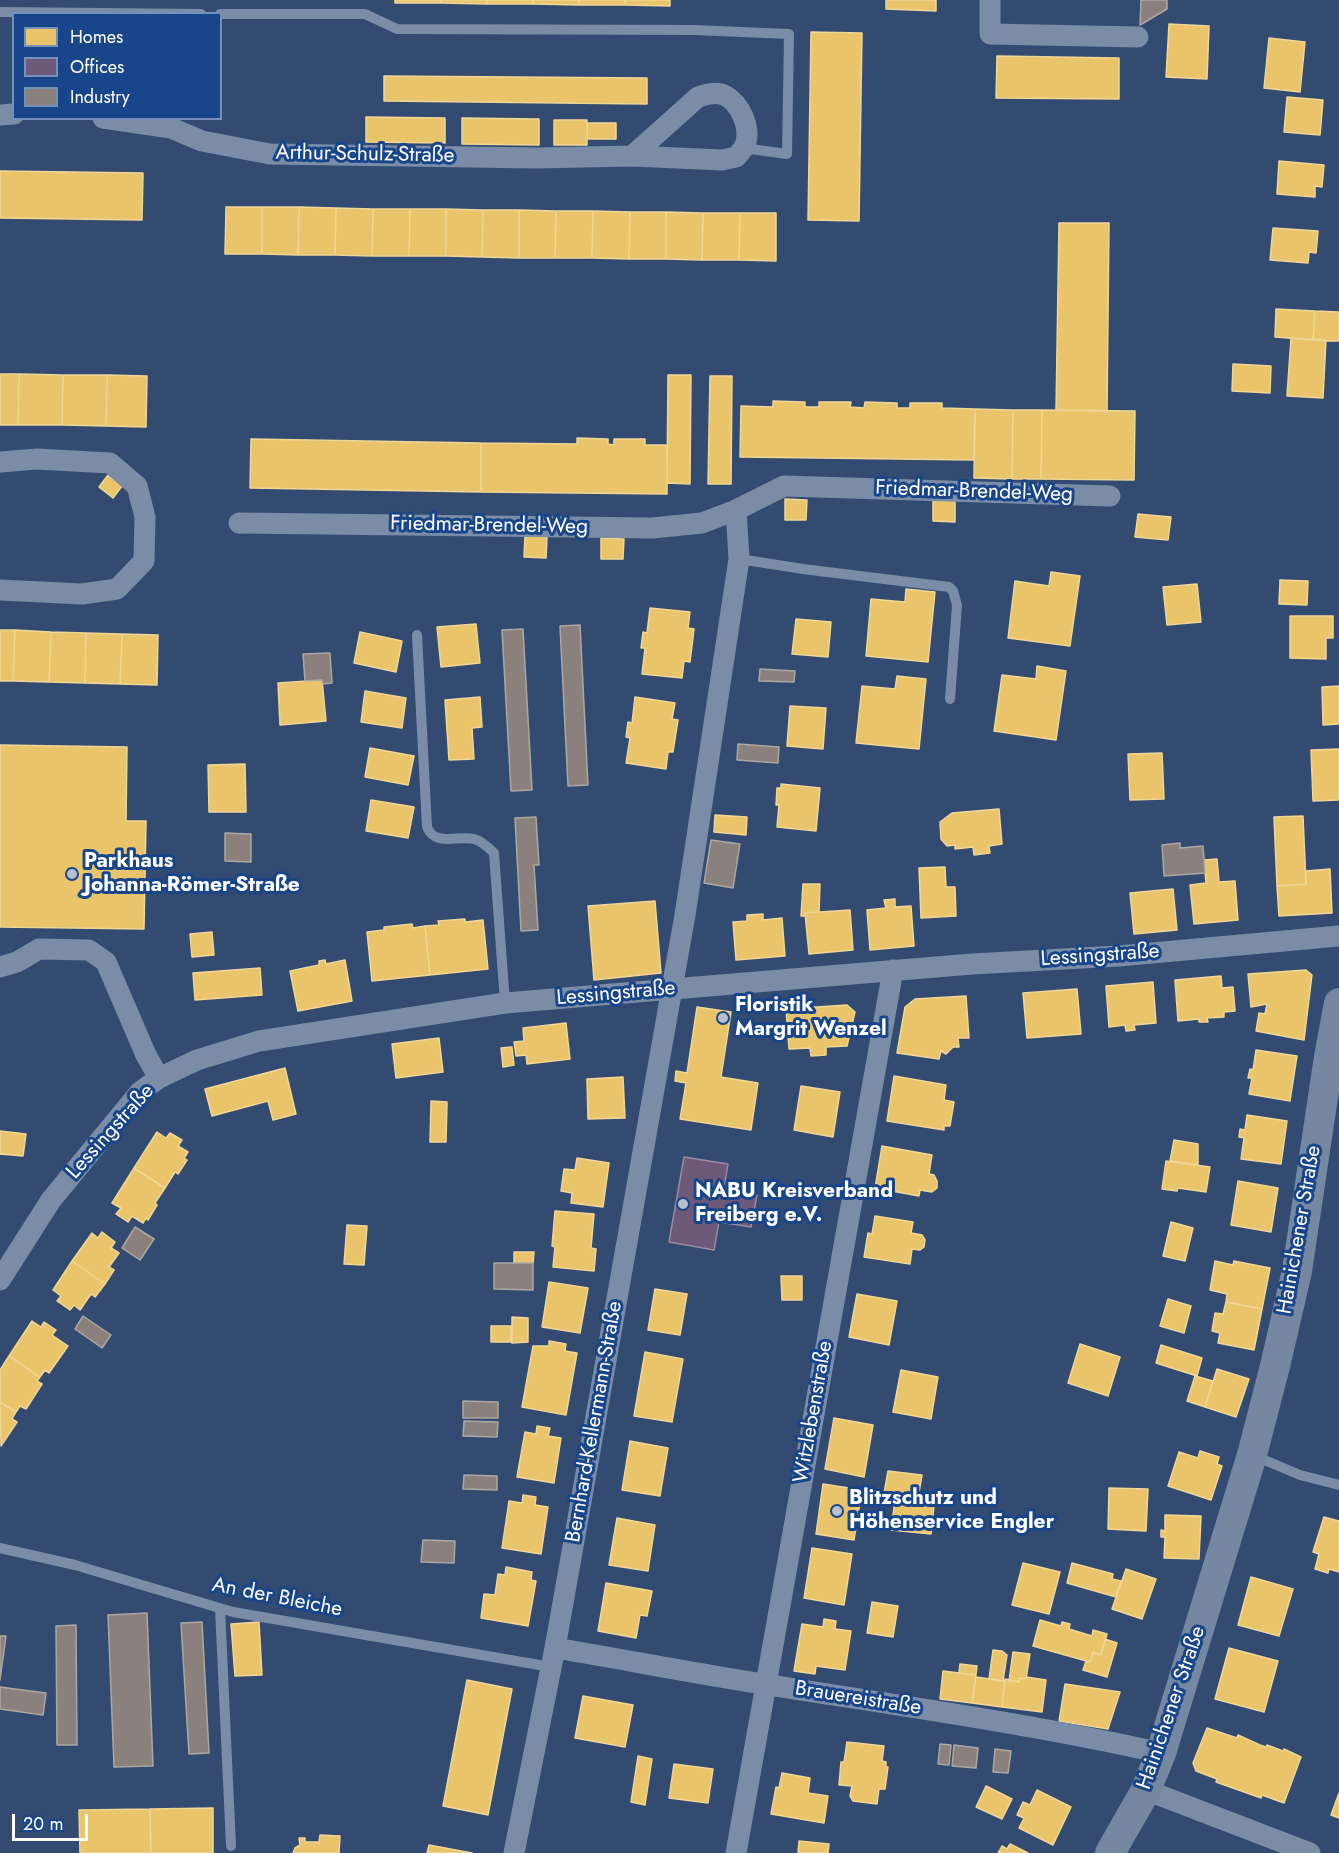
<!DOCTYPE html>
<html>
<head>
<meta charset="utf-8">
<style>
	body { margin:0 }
	#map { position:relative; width:1339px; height:1853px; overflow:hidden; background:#334b70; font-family:Jost,sans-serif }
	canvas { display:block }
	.legend { position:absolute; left:12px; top:12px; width:210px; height:108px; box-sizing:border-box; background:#19468a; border:2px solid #7590b9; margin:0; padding:8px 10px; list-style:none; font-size:18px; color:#fff }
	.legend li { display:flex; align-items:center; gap:12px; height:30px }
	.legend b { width:30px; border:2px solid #7590b9 }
	.scale { position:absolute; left:12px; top:1814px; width:76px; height:27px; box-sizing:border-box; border:3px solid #fff; border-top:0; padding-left:8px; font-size:18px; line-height:21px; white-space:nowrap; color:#fff; -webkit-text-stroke:4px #19468a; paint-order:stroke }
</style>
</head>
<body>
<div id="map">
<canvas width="1339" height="1853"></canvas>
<ul class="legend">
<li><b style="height:16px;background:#e9c46a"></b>Homes</li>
<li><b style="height:16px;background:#6d597a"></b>Offices</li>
<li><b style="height:16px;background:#8a817c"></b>Industry</li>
</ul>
<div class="scale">20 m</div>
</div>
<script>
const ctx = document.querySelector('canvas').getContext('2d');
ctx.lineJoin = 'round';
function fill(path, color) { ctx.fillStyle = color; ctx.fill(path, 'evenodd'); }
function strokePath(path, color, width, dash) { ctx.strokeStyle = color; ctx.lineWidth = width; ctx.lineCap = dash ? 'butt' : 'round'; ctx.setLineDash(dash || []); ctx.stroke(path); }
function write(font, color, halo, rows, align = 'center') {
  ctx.font = font + ' Jost,sans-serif'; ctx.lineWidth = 6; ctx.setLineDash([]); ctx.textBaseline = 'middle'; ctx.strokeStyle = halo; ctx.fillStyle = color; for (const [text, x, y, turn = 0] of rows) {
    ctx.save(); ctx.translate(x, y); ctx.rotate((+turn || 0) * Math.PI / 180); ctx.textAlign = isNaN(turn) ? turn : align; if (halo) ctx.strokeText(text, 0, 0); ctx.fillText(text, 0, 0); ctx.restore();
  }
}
const homes = new Path2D(`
	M395 0H441V3H395Z
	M441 0H487V4L441 3Z
	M487 0H533V4H487Z
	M533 0H579V5L533 4Z
	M579 0H625V5H579Z
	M625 0H670V6L625 5Z
	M886 0H936V11L886 9Z
	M1169 24 1209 26 1207 79 1166 77Z
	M811 32 862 33 859 221 808 220Z
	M1269 38 1305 42 1300 92 1264 88Z
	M997 56 1119 58V99L996 98Z
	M384 76 647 78V104L384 101Z
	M1287 97 1323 100 1320 135 1284 132Z
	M366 117 445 118V143L366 142Z
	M462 118 539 119V145L462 144Z
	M554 120H587V145H554Z
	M587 123H616V139H587Z
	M1279 161 1324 165 1322 187 1315 186V197L1277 194Z
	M0 171 143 173 142 220 0 218Z
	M226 207H262V254H225Z
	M262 207H299L298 255 262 254Z
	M299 207 336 208 335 255H298Z
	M336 208 373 209 372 256 335 255Z
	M373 209H410L409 256H372Z
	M410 209H446V256H409Z
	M446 209 483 210 482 257 446 256Z
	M483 210H519V258L482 257Z
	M519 210 556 211 555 258H519Z
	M556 211H593L592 258H555Z
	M593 211 630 212 629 259 592 258Z
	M630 212H666V259H629Z
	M666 212 703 213 702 260 666 259Z
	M703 213H740L739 260H702Z
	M740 213H776V261L739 260Z
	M1059 223H1109L1107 411 1056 410Z
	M1273 228 1318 231 1316 253 1309 252 1308 263 1270 260Z
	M1276 309 1315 311 1313 340 1275 337Z
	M1315 311 1339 312V341L1313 340Z
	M1291 338 1326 340 1323 398 1287 396Z
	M1233 364 1271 366 1270 393 1232 391Z
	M0 374H19L18 425H0Z
	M19 374 63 375 62 425H18Z
	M63 375H107L106 426 62 425Z
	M107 375 147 376 146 427 106 426Z
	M668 375H691L690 484 667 483Z
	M710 376H732L731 484H708Z
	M773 401 805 402V407H819V402H851L850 407 864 408 865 402 897 403V408H910V403H942V408L975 409 974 460 740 457 741 406 773 407Z
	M975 409 1013 410 1012 479 974 478Z
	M1013 410H1042L1041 479H1012Z
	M1042 410 1135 411 1134 480 1041 479Z
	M577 438 608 439V444L614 445V439H645V445H667V494L481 492V443L577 444Z
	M251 439 481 443V492L250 488Z
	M108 475 122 486 113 498 99 487Z
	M785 499 807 500 806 520H785Z
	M933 501H955V522L933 521Z
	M1138 514 1171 517 1168 540 1135 537Z
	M525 536 547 537 546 558 524 557Z
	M601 538 624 539 623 559H601Z
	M1051 572 1080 576 1070 646 1008 638 1015 581 1049 586Z
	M1280 580 1308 581 1307 605 1279 604Z
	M1197 584 1201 622 1167 625 1163 587Z
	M906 589 935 592 928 662 866 656 871 599 905 602Z
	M650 608 690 612 688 628 694 629 690 662 684 661 682 678 642 674 645 648H641L643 632 647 633Z
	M1290 616H1333V638H1326V659L1290 658Z
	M796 619 831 622 828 657 792 654Z
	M476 624 480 663 441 667 437 627Z
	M0 630H15L13 681H0Z
	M15 630 51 632 49 682 13 681Z
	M51 632 86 633 85 683 49 682Z
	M360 632 402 641 396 672 354 663Z
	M86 633 122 634 120 684 85 683Z
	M122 634 158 635 157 685 120 684Z
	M1037 666 1066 671 1056 740 994 731 1002 675 1036 679Z
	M897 676 926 679 919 749 856 743 862 686 895 689Z
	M322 680 326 721 280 725 278 683Z
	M1339 686V724L1323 725 1322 687Z
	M365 691 406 698 402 728 361 722Z
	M480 697 482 727 472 728 474 759 449 760 445 700Z
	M635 697 675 703 672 719 678 720 673 752H668L666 769 626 763 630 738 626 737 628 722 632 723Z
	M790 706 826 708 823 749 787 746Z
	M0 745 127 747 126 821H146L144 929 0 927Z
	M370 748 414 756 408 785 365 777Z
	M1339 749V800L1313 801 1311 750Z
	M1162 753 1164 799 1130 800 1128 754Z
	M245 764 246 812H209L208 765Z
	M781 784 820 788 816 831 777 827 779 805H776L777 788H781Z
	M371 800 414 807 408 838 366 831Z
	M999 809 1002 844 989 846 990 853 974 855 973 847 955 849V845L947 846 941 839 940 822 952 813Z
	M715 815 747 817 746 835 714 832Z
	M1303 816 1306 884 1277 886 1274 817Z
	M1217 859 1219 882 1235 881 1238 920 1194 924 1190 885 1206 883 1204 860Z
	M945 867 946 887H955L956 916 921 918 919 868Z
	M1330 869 1332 913 1279 916 1277 886 1306 884V871Z
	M803 884H820L819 912 805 913V916H801Z
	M1173 889 1177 930 1134 934 1130 893Z
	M895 899V907L911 906 914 946 870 950 867 910 886 908 884 900Z
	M655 901 661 973 594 980 588 906Z
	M850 910 853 950 809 954 805 913Z
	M763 914V920L782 918 785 956 736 960 733 922 747 921V915Z
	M465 919V922L483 920 488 969 430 975 425 926 439 925 438 921Z
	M412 924 413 928 425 926 430 975 372 981 367 932 384 930V927Z
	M212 932 214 955 192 957 190 934Z
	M325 960 326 964 345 960 352 1001 298 1011 290 971 319 965V961Z
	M260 968 262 995 195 1000 193 973Z
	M1306 970 1312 975 1304 1040 1256 1031 1259 1013 1265 1014 1267 1004 1251 1007 1248 974Z
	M1221 976 1222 988 1233 987 1235 1011 1224 1012V1017L1207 1018 1208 1022H1199V1019L1178 1021 1175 980Z
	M1153 982 1156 1023 1134 1025 1135 1030 1126 1031 1125 1025 1109 1027 1106 986Z
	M1077 989 1081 1034 1027 1038 1023 993Z
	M966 996 969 1038H958L959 1047H953L946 1054 941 1051 939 1059 897 1053 905 1007 915 999Z
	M847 1005 855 1012 847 1046 826 1047V1055L811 1056 810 1048 789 1049 786 1009Z
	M697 1007 731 1012 721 1077 758 1083 751 1130 680 1119 686 1083 675 1081 676 1071 687 1073Z
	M566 1023 570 1059 527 1064 526 1055 516 1056 514 1042 524 1041 523 1028Z
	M439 1038 443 1072 396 1078 392 1044Z
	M512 1047 514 1065 503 1067 501 1048Z
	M1256 1050 1297 1056 1290 1101 1249 1094 1252 1078H1248L1250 1069 1253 1070Z
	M285 1068 296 1114 273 1120 268 1101 212 1116 205 1089Z
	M894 1076 946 1085 944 1100 954 1102 950 1126H944V1130L887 1121Z
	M623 1077 625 1118 588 1119 587 1079Z
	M801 1086 840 1092 833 1137 794 1130Z
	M431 1101 447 1102 446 1142H430Z
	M1247 1115 1287 1121 1281 1164 1241 1159 1244 1138 1239 1137 1240 1129 1245 1130Z
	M0 1131 26 1134 23 1156 0 1154Z
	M157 1132 166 1138 170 1133 182 1140 178 1146 188 1152 184 1158 187 1160 178 1174 175 1172 165 1188 134 1168Z
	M1174 1140 1198 1144V1165L1170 1161Z
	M882 1146 932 1155 929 1174 934 1175 937 1181V1188L932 1192 920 1190 919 1196 875 1188Z
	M577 1158 609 1163 603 1207 571 1203 572 1193 561 1191 564 1169 575 1170Z
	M1166 1161 1210 1167 1206 1192 1178 1188 1177 1191 1162 1189Z
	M134 1168 165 1188 155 1203 157 1205 148 1220 146 1218 143 1223 132 1216 128 1222 116 1214 121 1208 112 1203Z
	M1238 1181 1278 1188 1271 1232 1231 1225Z
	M555 1211 594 1214 591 1248 596 1249 594 1271 553 1267 555 1247 552 1246Z
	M875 1216 913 1222 911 1233 922 1235 925 1240 924 1247 920 1250 912 1249 910 1264 864 1257 868 1233 872 1234Z
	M1171 1222 1193 1228 1185 1261 1163 1256Z
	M347 1225 367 1226 364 1265 344 1264Z
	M102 1232 115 1242 111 1248 119 1253 109 1267 114 1270 105 1284 72 1261 92 1233 98 1238Z
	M514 1252H534L533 1263H514Z
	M72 1261 105 1284 95 1297 91 1294 80 1310 74 1305 70 1310 57 1301 61 1296 53 1290Z
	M1215 1261 1233 1265 1234 1261 1270 1268 1262 1309 1226 1302 1227 1294 1210 1290Z
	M781 1276H802V1300H782Z
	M549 1282 588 1288 580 1333 542 1327Z
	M655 1289 687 1294 680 1335 648 1330Z
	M857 1294 897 1301 889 1345 849 1337Z
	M1168 1299 1191 1306 1184 1333 1160 1326Z
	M1226 1302 1262 1309 1254 1350 1218 1343 1220 1333 1212 1331 1215 1313 1223 1314Z
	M512 1317 528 1318V1342L512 1343Z
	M32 1321 41 1327 44 1322 56 1330 52 1335 68 1346 49 1373 45 1370 40 1377 9 1356Z
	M491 1326H511V1342H491Z
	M549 1341 566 1344 565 1351 577 1353 566 1415 522 1407 533 1346H549Z
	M1080 1344 1120 1357 1108 1396 1068 1383Z
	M1161 1345 1202 1358 1197 1376 1156 1363Z
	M645 1352 683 1359 672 1422 634 1416Z
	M9 1356 40 1377 37 1381 42 1384 26 1409 20 1406 16 1412 0 1402V1370Z
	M1217 1369 1249 1379 1236 1417 1205 1407Z
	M901 1370 938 1377 931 1419 893 1412Z
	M1195 1376 1213 1381 1205 1407 1187 1401Z
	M0 1402 16 1412 12 1419 17 1422 1 1446Z
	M834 1418 873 1425 864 1477 825 1469Z
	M537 1426 550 1428 548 1436 561 1438 554 1483 517 1477 525 1432 536 1434Z
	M630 1441 668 1448 660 1496 622 1490Z
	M1200 1451 1219 1457 1217 1464 1222 1466 1211 1500 1168 1486 1179 1452 1198 1458Z
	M888 1471 922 1475 917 1504 934 1506 931 1534 891 1530 895 1500 883 1499Z
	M823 1484 862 1490 854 1540 816 1534Z
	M1109 1488 1148 1489 1146 1531 1108 1529Z
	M523 1495 536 1497 535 1505 548 1507 541 1554 502 1548 509 1501 522 1503Z
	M1165 1515 1201 1516 1199 1559 1164 1558 1165 1537H1161V1530L1165 1531Z
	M1324 1517 1339 1521V1572L1329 1569 1328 1573 1315 1569 1319 1554 1313 1552Z
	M617 1518 655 1525 648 1571 609 1565Z
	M812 1548 852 1554 844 1605 804 1598Z
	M1023 1563 1060 1572 1049 1614 1012 1605Z
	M1072 1563 1113 1574 1112 1579 1121 1581 1116 1597 1067 1583Z
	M506 1567 532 1572 531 1580 536 1581 528 1626 481 1618 484 1594 495 1595 498 1574 505 1575Z
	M1126 1569 1156 1579 1142 1619 1112 1609Z
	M1251 1577 1293 1589 1279 1636 1238 1625Z
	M606 1583 652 1591 647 1616 640 1615 636 1638 598 1631Z
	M872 1602 898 1606 893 1637 867 1633Z
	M824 1619 836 1621 835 1629 851 1631 845 1670 816 1666 815 1674 794 1671 802 1624 823 1627Z
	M1040 1620 1061 1626 1062 1622 1070 1624 1069 1629 1092 1636 1093 1630 1107 1634 1101 1655 1093 1652 1090 1662 1033 1646Z
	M259 1622 262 1675 235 1676 231 1624Z
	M1105 1639 1117 1643 1107 1677 1083 1670 1086 1661 1090 1662 1093 1652 1101 1655Z
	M1229 1648 1278 1661 1264 1712 1215 1699Z
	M993 1650 1002 1651 1007 1655 1003 1681 989 1679Z
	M1013 1652 1030 1654 1026 1679 1019 1678V1682L1009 1681Z
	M960 1664 977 1666 976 1675 959 1673Z
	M943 1671 976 1675 972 1703 940 1699Z
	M976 1677 1005 1681 1002 1707 972 1703Z
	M1026 1677 1046 1680 1042 1712 1002 1707 1005 1679 1019 1682V1678L1026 1679Z
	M467 1680 512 1689 488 1815 443 1806Z
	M1065 1684 1120 1692 1108 1729 1059 1721Z
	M583 1696 633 1705 625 1747 575 1738Z
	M1207 1728 1237 1738 1238 1735 1260 1745 1266 1747 1267 1745 1283 1751 1284 1749 1301 1757 1284 1803 1262 1795 1261 1798 1216 1782 1217 1779 1196 1771 1193 1763Z
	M847 1742 884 1746 882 1761 886 1762V1767H888L885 1789H879L877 1804 853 1801 850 1796 852 1786 839 1785 841 1762H844Z
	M638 1756 652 1759 645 1805 631 1802Z
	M674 1764 713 1769 708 1803 669 1798Z
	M782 1773 810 1778 808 1793 828 1796 824 1823 771 1814 776 1787 779 1788Z
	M986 1786 1012 1799 1002 1819 976 1807Z
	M1037 1790 1071 1807 1053 1845 1019 1828 1024 1818 1017 1815 1023 1802 1030 1805Z
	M1339 1793V1818L1331 1815Z
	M213 1808V1853H151L150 1809Z
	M150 1809 151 1853H80L79 1810Z
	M320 1835 340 1836 339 1853H293L295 1848 300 1845 299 1838H305V1842H319Z
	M799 1841 829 1844 828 1853H798Z
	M1010 1844 1028 1853H998L1002 1846 1007 1849Z
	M429 1845 472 1853H427Z`);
fill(homes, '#e9c46a');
strokePath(homes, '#f0d697', 1.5);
const offices = new Path2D(`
	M684 1157 728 1164 724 1189 757 1195 751 1227 719 1222 714 1250 669 1242Z`);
fill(offices, '#6d597a');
strokePath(offices, '#998ba2', 1.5);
const industry = new Path2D(`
	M1141 0H1167V9L1140 25Z
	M580 625 588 785 568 786 560 626Z
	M523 629 532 790 511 791 502 630Z
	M330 653 332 683 323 684 322 680 305 681 303 654Z
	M760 669 795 671 794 682 759 681Z
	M738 744 779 747 778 763 737 760Z
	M536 817 539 865H534L538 930 521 931 515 818Z
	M225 833 251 834V862L225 861Z
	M711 840 740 844 733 888 704 883Z
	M1180 843V848L1203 846 1205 873 1164 876 1162 845Z
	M135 1227 154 1239 140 1260 122 1248Z
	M494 1263H533V1290L494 1289Z
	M83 1316 111 1335 102 1348 75 1329Z
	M463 1401 498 1402V1418H463Z
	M464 1421 498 1422 497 1437 463 1436Z
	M464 1475 497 1476V1490L463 1489Z
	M423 1540 455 1541 454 1563 421 1562Z
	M147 1613 153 1766 114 1767 108 1615Z
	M202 1622 209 1753 189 1754 181 1623Z
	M76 1625 77 1745H57L56 1626Z
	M0 1636H6L0 1680Z
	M0 1687 46 1693 43 1715 0 1709Z
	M940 1744 951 1745 949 1765 938 1764Z
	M954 1745 978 1748 976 1768 952 1766Z
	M995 1749 1011 1751 1008 1773 993 1772Z`);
fill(industry, '#8a817c');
strokePath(industry, '#ada7a3', 1.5);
strokePath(new Path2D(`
	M0 12 201 14
	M220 14H365L397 29 694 30 789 34 787 154 743 148
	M739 559 803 569 949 587 953 591 957 605 950 699
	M417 635 427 827C435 847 458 835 474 839 482 841 489 848 494 853L505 1003
	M1255 1456 1300 1475 1339 1485
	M0 1548 75 1565 233 1612 551 1667
	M220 1608 231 1846`), '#7a8ca6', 10);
strokePath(new Path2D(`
	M990 0V34L1138 37
	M0 115 14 114
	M103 118 171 128 202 141 270 154 536 158 632 156 722 160 736 157C740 153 745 147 746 142 750 126 740 104 726 96 717 91 707 94 698 97L632 156
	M0 462 37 459 110 463 137 486 145 517 144 561 117 589 82 594 0 590
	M239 523 652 528 702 523 736 510 784 486 1110 496
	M0 967 17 962 39 949 89 950 106 962 146 1055 159 1078
	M0 1280 51 1200 140 1092 159 1078 197 1060 259 1041 505 1003 972 964 1119 956 1339 936
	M555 1648C627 1660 698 1674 770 1685 901 1706 1032 1724 1161 1753
	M1146 1790 1310 1853
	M514 1853 555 1648 685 915 739 559 736 510
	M736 1853 893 970`), '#7a8ca6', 21);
strokePath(new Path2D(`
	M1110 1853 1146 1790 1161 1753 1252 1455 1275 1366 1297 1271 1329 1057 1339 1003`), '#7587a1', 30);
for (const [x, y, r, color] of [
	[72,874,6,"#b8c0cd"],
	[723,1018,6,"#b8c0cd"],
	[683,1204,6,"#b8c0cd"],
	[837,1511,6,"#b8c0cd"]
]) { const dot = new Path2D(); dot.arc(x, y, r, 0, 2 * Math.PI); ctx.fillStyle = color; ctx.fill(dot); strokePath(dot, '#19468a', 2); }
write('21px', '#fff', '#19468a', [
	["Arthur-Schulz-Straße",365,155,1],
	["Friedmar-Brendel-Weg",974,492,2],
	["Friedmar-Brendel-Weg",489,526,1],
	["Lessingstraße",1100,956,-4],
	["Lessingstraße",616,994,-5],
	["Lessingstraße",111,1132,-48],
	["Hainichener Straße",1300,1230,-80],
	["Witzlebenstraße",814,1412,-80],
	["Bernhard-Kellermann-Straße",595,1422,-80],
	["An der Bleiche",277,1598,11],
	["Brauereistraße",858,1699,9],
	["Hainichener Straße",1172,1708,-71]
]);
write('bold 21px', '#fff', '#19468a', [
	["Parkhaus",84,862],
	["Johanna-Römer-Straße",84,886],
	["Floristik",735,1006],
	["Margrit Wenzel",735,1030],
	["NABU Kreisverband",695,1192],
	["Freiberg e.V.",695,1216],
	["Blitzschutz und",849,1499],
	["Höhenservice Engler",849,1523]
], 'left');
</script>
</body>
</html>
